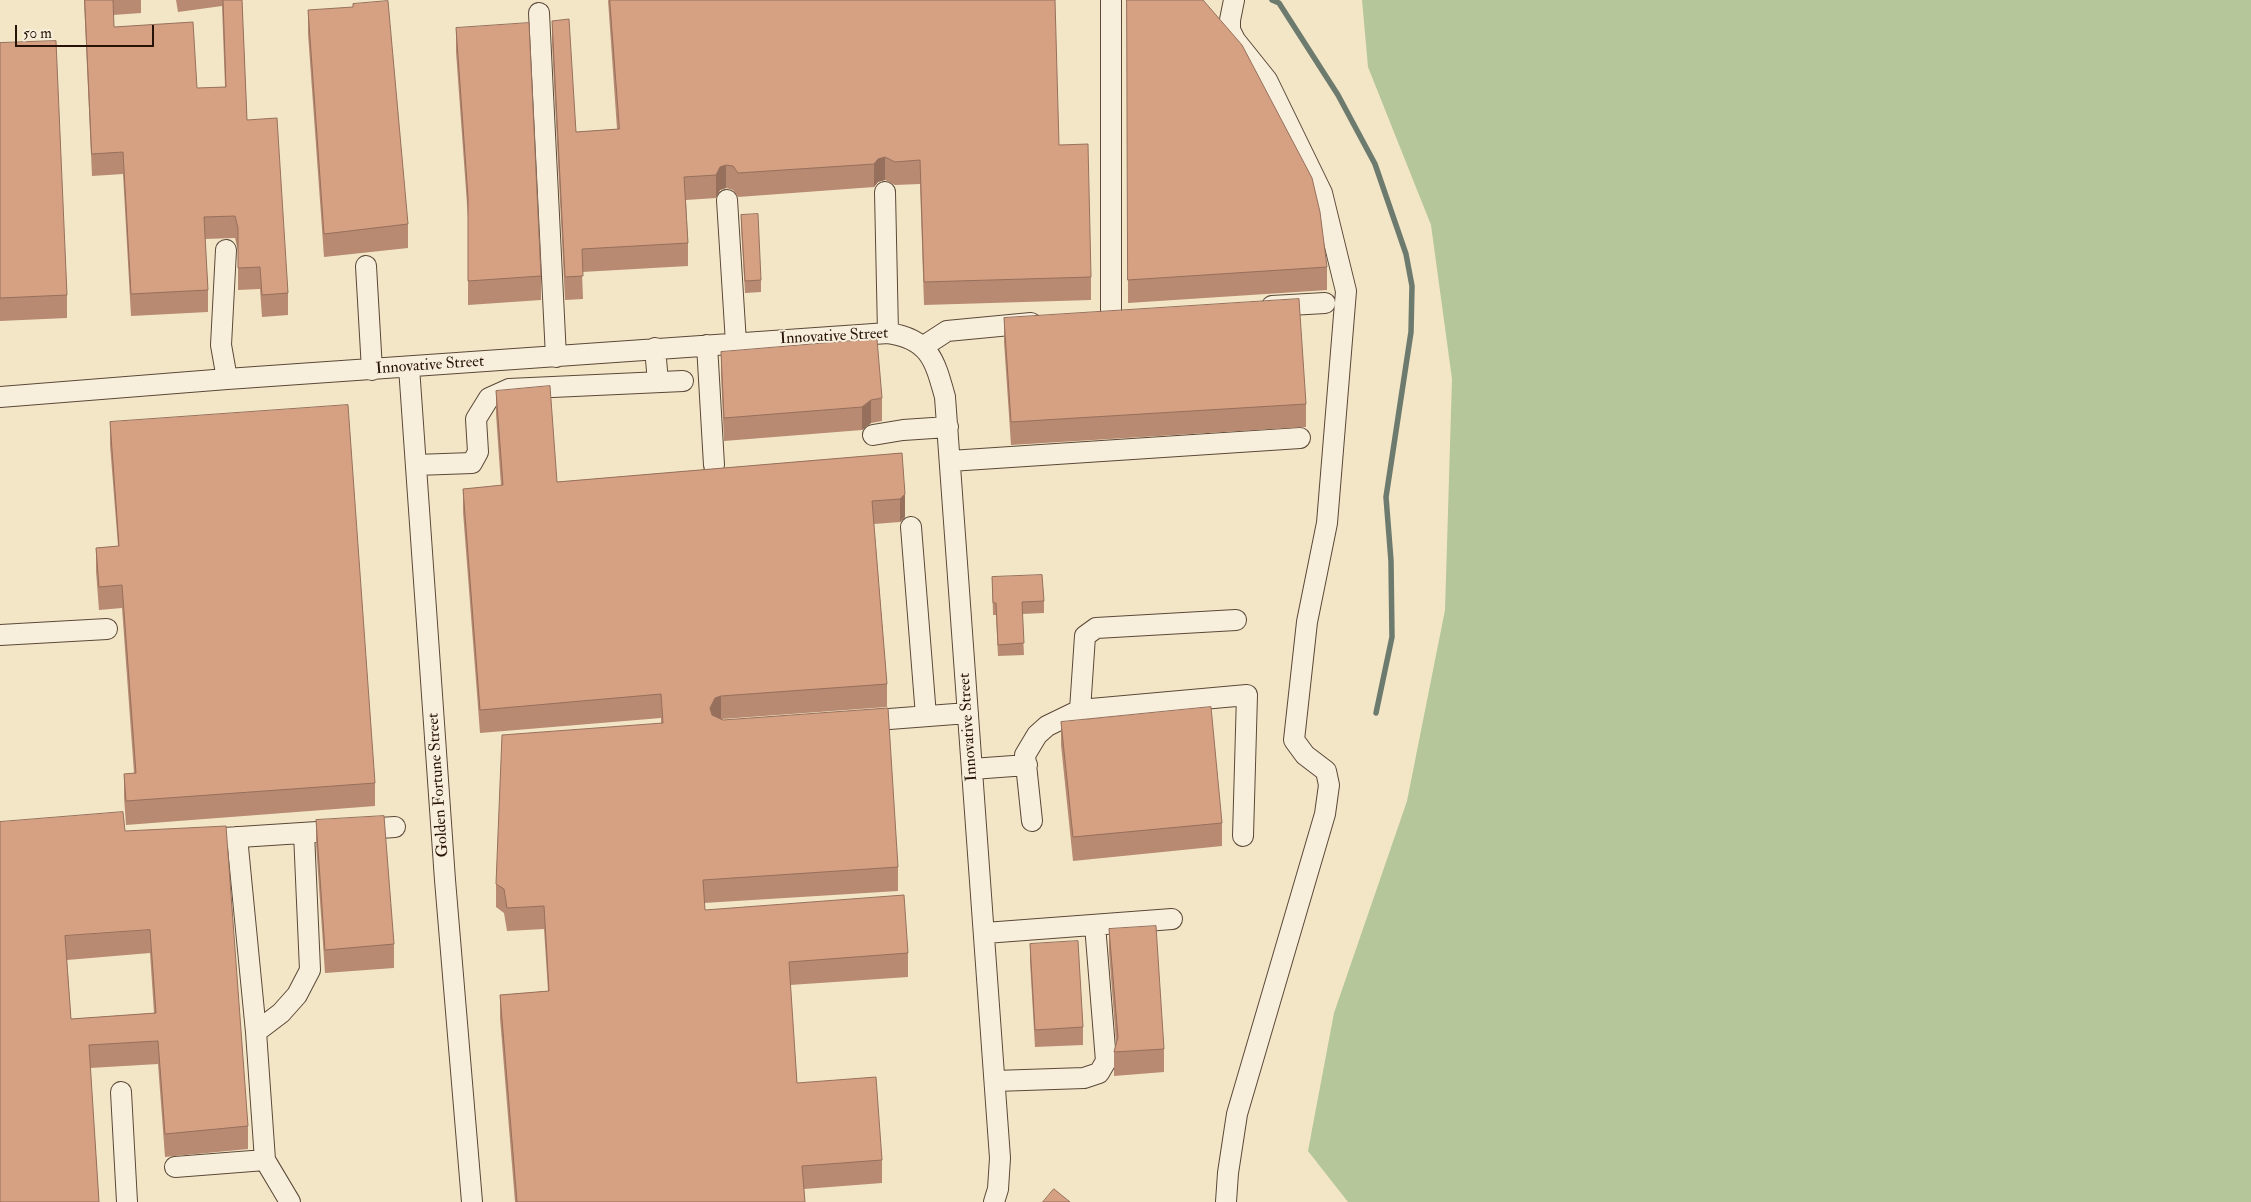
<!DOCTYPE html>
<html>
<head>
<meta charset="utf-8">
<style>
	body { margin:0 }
	#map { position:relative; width:2251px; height:1202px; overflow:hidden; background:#f3e6c7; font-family:"IM FELL Double Pica",serif }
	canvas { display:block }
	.scale { position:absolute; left:15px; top:25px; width:139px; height:22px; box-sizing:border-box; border:2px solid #281308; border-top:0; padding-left:6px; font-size:15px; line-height:18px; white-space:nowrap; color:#281308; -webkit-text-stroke:4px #f7efdb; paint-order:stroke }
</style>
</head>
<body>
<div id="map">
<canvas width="2251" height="1202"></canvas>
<div class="scale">50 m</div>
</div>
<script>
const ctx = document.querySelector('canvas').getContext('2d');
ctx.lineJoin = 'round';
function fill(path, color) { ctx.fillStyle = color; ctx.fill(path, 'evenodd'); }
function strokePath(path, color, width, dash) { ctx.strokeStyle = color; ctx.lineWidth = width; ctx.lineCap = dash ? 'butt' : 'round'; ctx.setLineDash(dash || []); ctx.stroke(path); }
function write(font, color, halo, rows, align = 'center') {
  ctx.font = font + ' "IM FELL Double Pica",serif'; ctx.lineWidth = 4; ctx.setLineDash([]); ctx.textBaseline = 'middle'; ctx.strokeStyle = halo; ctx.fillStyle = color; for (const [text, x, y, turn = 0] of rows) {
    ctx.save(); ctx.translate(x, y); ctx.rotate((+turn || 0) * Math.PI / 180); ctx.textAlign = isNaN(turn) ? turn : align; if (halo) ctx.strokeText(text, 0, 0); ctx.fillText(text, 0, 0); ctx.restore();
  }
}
fill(new Path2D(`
	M1362 0H2251V1202H1348L1308 1151 1334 1013 1407 801 1445 610 1452 379 1431 225 1368 67Z`), '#b5c69a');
strokePath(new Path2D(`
	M1272 0 1279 3 1338 95 1375 164 1406 254 1412 286 1411 332 1386 497 1391 561 1392 637 1376 713`), '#6d7b6f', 5.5);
const minor = new Path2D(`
	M1111 0V316
	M539 13 556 357
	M885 192 888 333
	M727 200 736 343
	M226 250 221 345 227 379
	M366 266 372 370
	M1272 306 1325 303
	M707 345 714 465
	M924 346 947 331 1031 323
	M655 348 658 382
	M409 367 445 880 472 1202
	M0 397 227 379 888 333C930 339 935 361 945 397L1000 1158 998 1189 994 1202
	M873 435 903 430 948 427
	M950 461 1300 438
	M416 465 472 463 478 452 476 419 489 398 509 389 683 381
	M911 527 926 716
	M0 635 107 629
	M1080 710 1085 636 1096 628 1236 620
	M863 721 968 713
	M972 769 1027 765
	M1032 821 1025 755 1037 735 1047 726 1080 710 1247 695 1243 836
	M237 837 256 1032 265 1160 290 1202
	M224 838 395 827
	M985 933 1172 919
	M256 1032 281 1013 297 995 310 970 304 833
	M995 1081 1084 1078 1099 1073 1106 1061 1095 925
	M121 1092 127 1202
	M175 1167 265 1160
	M1226 1202 1228 1173 1237 1114 1325 814 1329 785 1326 771 1305 755 1294 740 1307 622 1327 523 1346 291 1322 193 1267 80 1235 40 1230 30V20L1234 0`);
strokePath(minor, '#5b4838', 22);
strokePath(minor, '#f7efdb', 20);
fill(new Path2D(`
	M84 0H141V13L113 15 114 27 197 88 225 87 222 6 178 12 176 0H242L247 120 288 293V315L262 317 260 289 238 290V251L235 238 205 239 208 290V312L131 316 123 174 92 176Z
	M608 0 1059 145 1091 277V300L924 305 920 184 895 185 885 180 878 182 874 187 738 197 733 190 726 188 720 190 716 198 686 200 688 243V266L582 272 583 299 565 300 552 44V21L576 132 617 129Z
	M1127 0 1327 267V290L1128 303Z
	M308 10 408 224V248L324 257 308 34Z
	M456 28 541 276V300L468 305V218L456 52Z
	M0 43 67 295V318L0 321Z
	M741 215 761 280V292L745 293 741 227Z
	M1004 318 1306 404V427L1011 445 1004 342Z
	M721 352 882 398V421L871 423 862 430 724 441 721 375Z
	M496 391 557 482 902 453 905 517 900 522 874 524 887 684V707L722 719 898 867V891L704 903 705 910 908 953V977L790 985 797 1083 882 1160V1183L804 1189 805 1202H515L500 1018V995L548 991 544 929 507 931 504 913 496 907V884L661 723V718L480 733 463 512V489L501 486 496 414Z
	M110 422 375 783V806L126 825 124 797V774L134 773 122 608 99 610 96 571V548L118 546 110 445Z
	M992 577 1044 601V613L1022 614 1024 655 998 656 996 615H993Z
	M1061 722 1222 823V846L1073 861 1061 745Z
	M316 820 394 944V968L325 973 316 844Z
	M0 822 125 831 248 1126V1149L165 1157 158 1064 90 1068 99 1202ZM150 953 154 1013 71 1019 67 960Z
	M1109 929 1164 1049V1072L1114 1076V1052L1116 1042 1109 952Z
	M1030 944 1083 1027V1045L1035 1047 1030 962Z`), '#b88a71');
fill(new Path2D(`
	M885 157V180L878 182 874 187V164L878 159Z
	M726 165V188L720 190 716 198V175L720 167Z
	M871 400V423L862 430V407Z
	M905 494V517L900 522V499Z
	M721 696V719L715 722 710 708 715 698Z`), '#96705c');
const building = new Path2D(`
	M85 0H113L114 27 193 22 197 88 226 87 223 0H242L247 120 277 118 288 293 262 295 260 267 238 268V228L235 216 204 217 208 290 131 294 123 152 92 154Z
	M610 0H1055L1059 145 1088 144 1091 277 924 282 920 160 895 162 885 157 878 159 874 164 738 173 733 166 726 165 720 167 716 175 684 177 688 243 582 249 583 276 565 277 552 21 569 19 576 132 619 129Z
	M1127 0H1203L1242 45 1312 178 1320 212 1327 267 1128 280Z
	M388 1 408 224 324 234 308 10 353 7V4Z
	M529 23 541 276 468 281V197L456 28Z
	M56 41 67 295 0 298V43Z
	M758 214 761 280 745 281 741 215Z
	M1299 299 1306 404 1011 422 1004 318Z
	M877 339 882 398 871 400 862 407 724 418 721 352Z
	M550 386 557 482 902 453 905 494 900 499 872 501 887 684 721 696 715 698 710 708 712 715 723 720 888 708 898 867 703 880 705 910 904 895 908 953 789 962 797 1083 876 1077 882 1160 802 1166 805 1202H517L500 995 549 991 544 906 507 908 504 889 496 884 502 735 663 723 661 694 480 710 463 489 503 485 496 391Z
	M348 405 375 783 126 801 124 774 136 773 122 585 99 587 96 548 119 546 110 422Z
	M1042 575 1044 601 1022 602 1024 643 998 645 996 603H993L992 577Z
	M1211 707 1222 823 1073 837 1061 722Z
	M123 812 125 831 226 826 248 1126 165 1134 158 1041 89 1045 99 1202H0V822ZM150 930 156 1013 71 1019 65 936Z
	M384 816 394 944 325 950 316 820Z
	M1156 926 1164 1049 1114 1052 1118 1037 1109 929Z
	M1078 941 1083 1027 1035 1030 1030 944Z
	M1054 1189 1070 1202H1043Z`);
fill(building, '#d6a083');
strokePath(building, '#96705c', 1);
write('16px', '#281308', '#f7efdb', [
	["Innovative Street",834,337,-3],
	["Innovative Street",430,366,-4],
	["Innovative Street",969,727,-94],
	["Golden Fortune Street",439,785,-94]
]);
</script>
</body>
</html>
